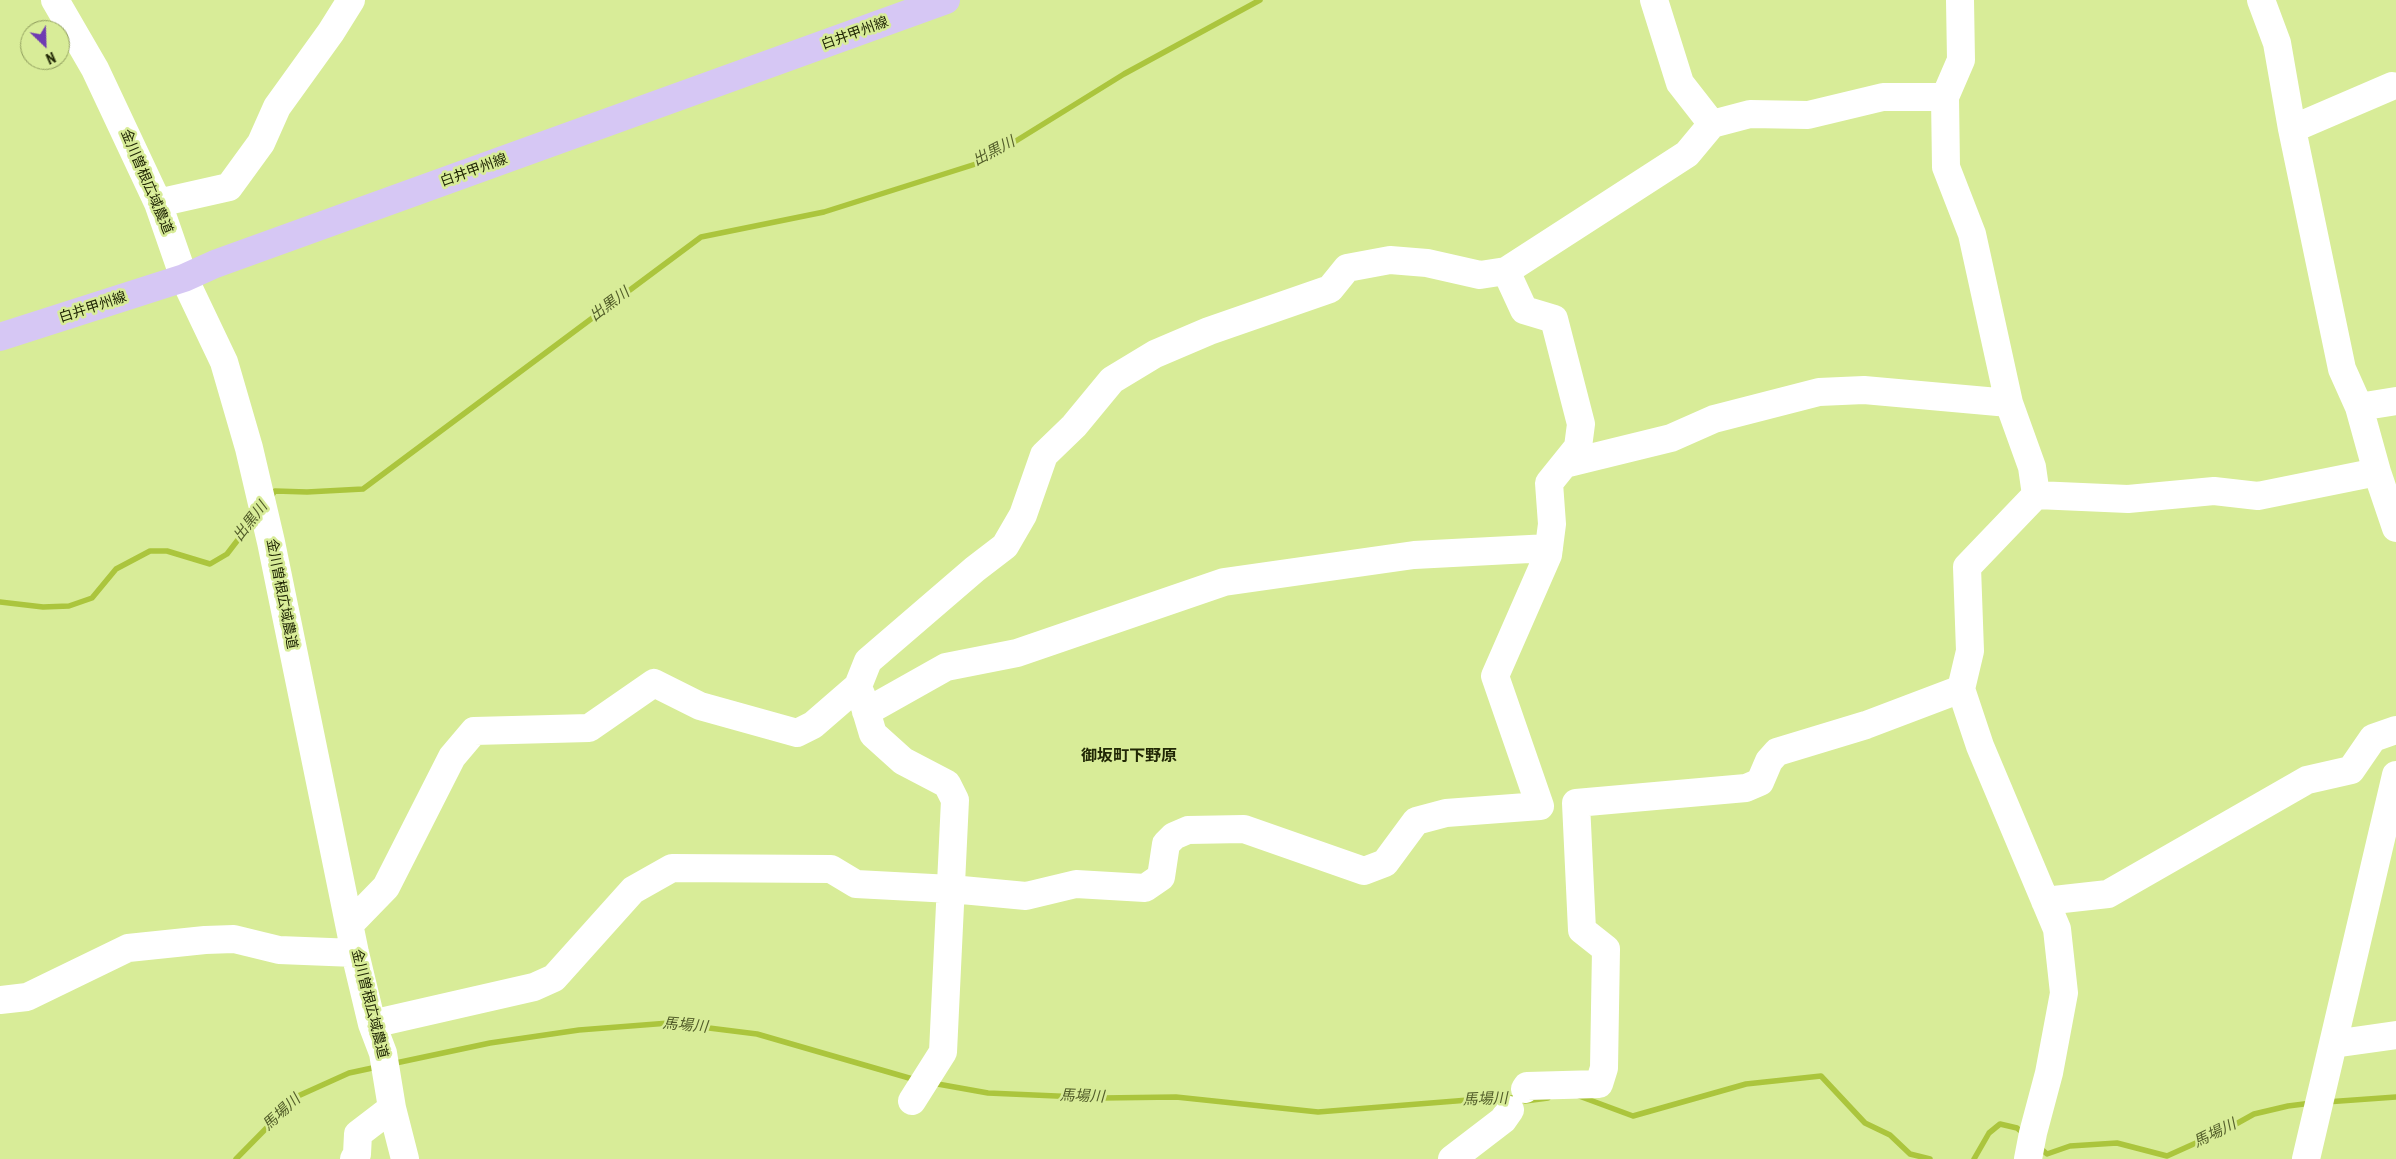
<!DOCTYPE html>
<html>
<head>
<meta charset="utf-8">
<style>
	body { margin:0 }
	#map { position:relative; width:2396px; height:1159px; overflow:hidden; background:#d8ec98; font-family:"Roboto Condensed",sans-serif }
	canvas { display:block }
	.north { position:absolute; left:20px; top:20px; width:50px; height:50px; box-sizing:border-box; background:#d8ec98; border:1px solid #8f9d5d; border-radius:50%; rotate:156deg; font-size:14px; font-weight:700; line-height:20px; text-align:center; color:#212705 }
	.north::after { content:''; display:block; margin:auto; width:18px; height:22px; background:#6f3bb2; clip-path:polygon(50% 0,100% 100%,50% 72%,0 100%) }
</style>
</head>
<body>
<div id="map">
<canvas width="2396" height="1159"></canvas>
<div class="north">N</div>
</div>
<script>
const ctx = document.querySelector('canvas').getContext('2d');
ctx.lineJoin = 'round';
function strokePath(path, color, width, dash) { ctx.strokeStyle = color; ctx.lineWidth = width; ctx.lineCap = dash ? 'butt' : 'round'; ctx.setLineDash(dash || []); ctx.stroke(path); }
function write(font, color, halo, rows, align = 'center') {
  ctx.font = font + ' "Roboto Condensed","Noto Sans JP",sans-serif'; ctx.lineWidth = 5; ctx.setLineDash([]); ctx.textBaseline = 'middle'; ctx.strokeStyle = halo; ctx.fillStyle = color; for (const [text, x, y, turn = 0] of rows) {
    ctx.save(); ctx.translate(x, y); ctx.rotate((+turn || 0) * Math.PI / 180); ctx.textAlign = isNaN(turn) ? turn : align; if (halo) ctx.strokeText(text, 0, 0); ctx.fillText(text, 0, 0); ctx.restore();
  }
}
strokePath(new Path2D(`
	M270 498 275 491 307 492 363 489 701 237 824 212 982 162 1124 74 1260 0
	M0 602 43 607 69 606 92 598 116 569 150 551H167L210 564 227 554 257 515
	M391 1064 490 1043 579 1030 669 1023 757 1034 916 1080
	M932 1083 988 1093 1102 1098 1176 1097 1318 1112 1506 1097 1513 1098
	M1579 1096 1633 1116 1746 1084 1821 1076 1865 1123 1890 1135 1910 1154 1930 1159
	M1525 1101 1548 1098
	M2326 1102 2396 1097
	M2038 1146 2047 1154 2070 1146 2117 1143 2167 1156 2227 1129 2254 1114 2288 1106 2312 1103
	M236 1159 298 1096 349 1073 377 1067
	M1974 1159 1989 1133 2000 1124 2017 1128 2025 1135`), '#abc53d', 5.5);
strokePath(new Path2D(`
	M55 0 95 69 158 203 184 278 224 362 249 448 271 542 355 953 372 1024 383 1053 392 1108 405 1159
	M1654 0 1680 83 1712 124
	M1960 0 1961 60 1945 97 1946 167 1972 234 2009 403 2032 467 2036 495
	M2261 0 2277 43 2292 129 2342 369 2359 407 2377 472 2396 528
	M2292 129 2392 86
	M158 203 229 187 261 143 277 107 331 32 351 0
	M2359 407 2396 401
	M1565 464 1671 438 1714 419 1819 392 1864 390 2009 403
	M861 694 873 734 903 761 947 784 955 800 943 1052 912 1101
	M866 712 946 667 1017 653 1224 582 1414 555 1549 548
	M2045 901 2108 894 2307 780 2351 770 2373 738 2396 730
	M351 923 386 887 452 757 474 731 589 728 654 683 700 706 797 733 813 725 858 686 868 661 975 569 1005 546 1023 515 1044 455 1074 426 1112 380 1155 354 1209 331 1330 289 1347 268 1390 260 1427 263 1480 275 1506 271 1687 154 1712 124 1750 114 1808 115 1883 97H1945
	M0 1000 27 997 128 948 205 940 234 939 279 950 355 953
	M372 1024 534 987 554 978 633 890 672 868 831 869 856 884 951 889 1026 896 1076 884 1145 888 1161 877 1166 844 1174 836 1188 830 1244 829 1364 871 1385 863 1416 821 1446 813 1540 806 1495 676 1548 555 1552 524 1549 483 1578 447 1581 424 1554 319 1524 310 1506 271
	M2333 1044 2396 1035
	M1525 1089 1527 1086 1599 1084 1604 1068 1606 949 1582 930 1576 803 1746 788 1760 782 1769 761 1777 752 1866 725 1961 689
	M354 1159 357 1154 358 1134 392 1108
	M1452 1159 1503 1120 1510 1110
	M2028 1159 2033 1133 2049 1073 2064 993 2057 929 1980 746 1961 689 1970 651 1967 567 2036 495 2128 499 2214 491 2258 496 2377 472
	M2306 1159 2396 775`), '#fff', 28);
strokePath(new Path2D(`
	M0 337 184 278 215 264 946 0`), '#d6c7f4', 28);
write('14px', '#212705', '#d8ec98', [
	["白井甲州線",855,34,-20],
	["白井甲州線",474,171,-20],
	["金川曽根広域農道",146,182,67],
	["白井甲州線",93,308,-18],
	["金川曽根広域農道",281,594,79],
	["金川曽根広域農道",369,1004,76]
]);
write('italic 15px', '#525d29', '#d8ec98', [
	["出黒川",994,152,-28],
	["出黒川",610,305,-37],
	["出黒川",251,522,-52],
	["馬場川",685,1026,5],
	["馬場川",1082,1097,2],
	["馬場川",1485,1100,-2],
	["馬場川",282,1113,-43],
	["馬場川",2215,1134,-26]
]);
write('bold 16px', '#212705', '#d8ec98', [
	["御坂町下野原",1129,757]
]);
</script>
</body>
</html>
